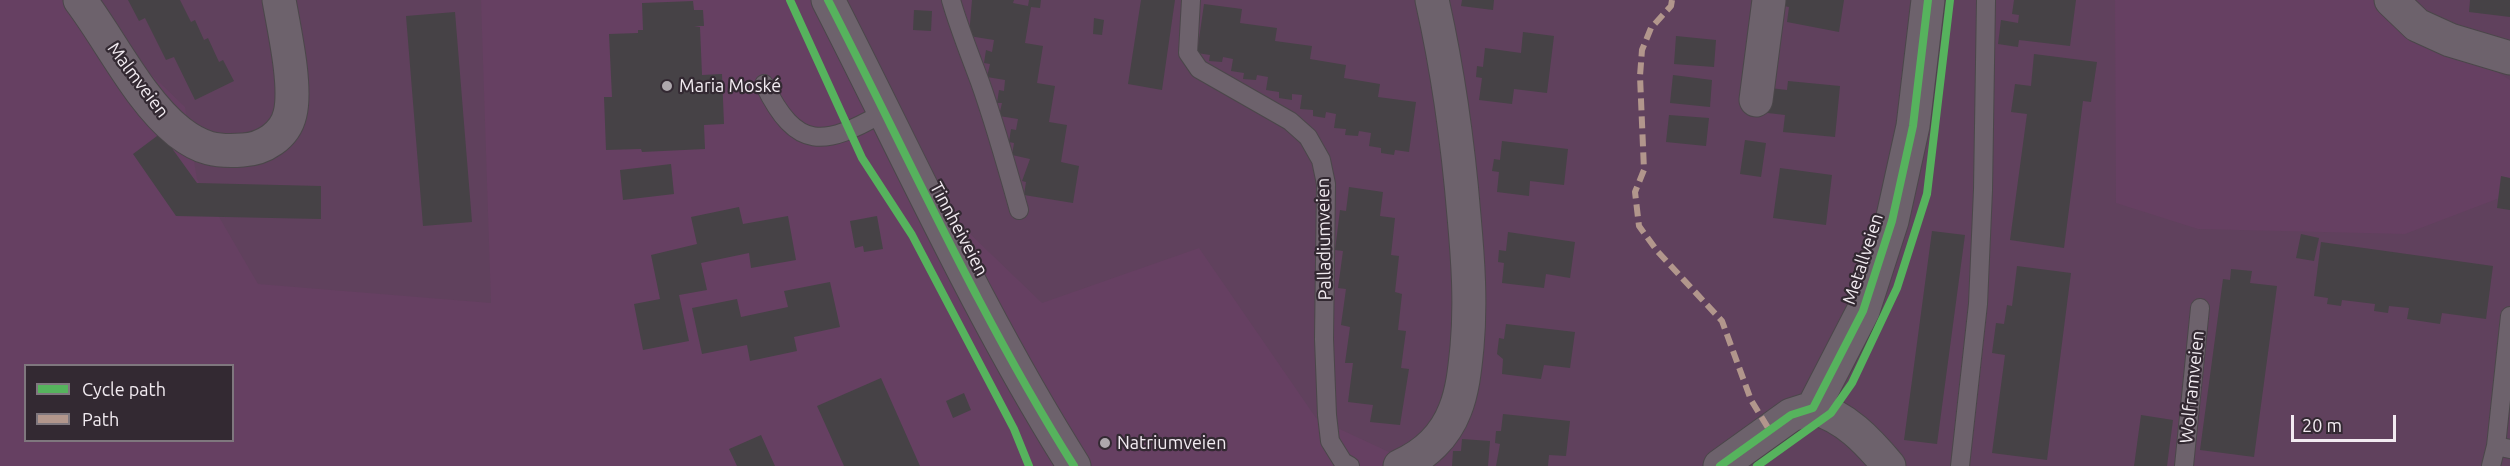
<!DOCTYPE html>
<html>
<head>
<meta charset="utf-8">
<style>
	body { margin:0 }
	#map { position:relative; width:2510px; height:466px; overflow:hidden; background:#312b30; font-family:Ubuntu,sans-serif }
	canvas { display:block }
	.legend { position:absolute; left:24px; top:364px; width:210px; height:78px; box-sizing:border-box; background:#332932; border:2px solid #7f777e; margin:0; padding:8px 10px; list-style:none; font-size:18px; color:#f2ebf1 }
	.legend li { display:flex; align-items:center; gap:12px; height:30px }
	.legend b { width:30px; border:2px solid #7f777e }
	.scale { position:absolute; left:2291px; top:415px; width:105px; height:27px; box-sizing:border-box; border:3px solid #f2ebf1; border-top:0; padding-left:8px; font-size:18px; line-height:21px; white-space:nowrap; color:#f2ebf1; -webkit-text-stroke:4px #332932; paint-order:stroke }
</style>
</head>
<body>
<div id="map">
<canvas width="2510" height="466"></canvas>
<ul class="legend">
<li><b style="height:8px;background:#56b35d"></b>Cycle path</li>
<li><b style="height:8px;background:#b2968c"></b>Path</li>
</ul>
<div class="scale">20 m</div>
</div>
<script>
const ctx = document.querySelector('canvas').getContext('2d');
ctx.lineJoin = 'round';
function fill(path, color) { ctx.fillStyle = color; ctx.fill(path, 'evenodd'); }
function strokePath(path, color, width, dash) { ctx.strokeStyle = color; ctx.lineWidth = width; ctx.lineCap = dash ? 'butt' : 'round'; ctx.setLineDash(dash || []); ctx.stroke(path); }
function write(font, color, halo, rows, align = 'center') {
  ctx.font = font + ' Ubuntu,sans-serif'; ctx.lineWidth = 4.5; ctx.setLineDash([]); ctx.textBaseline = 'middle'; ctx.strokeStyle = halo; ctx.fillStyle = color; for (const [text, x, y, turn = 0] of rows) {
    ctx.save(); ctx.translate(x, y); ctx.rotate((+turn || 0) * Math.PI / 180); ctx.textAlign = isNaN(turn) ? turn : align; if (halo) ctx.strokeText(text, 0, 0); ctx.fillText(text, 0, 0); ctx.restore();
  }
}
fill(new Path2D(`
	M0 0H2510V466H0ZM26 366H232V440H26Z`), '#60415d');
fill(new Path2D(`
	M0 0H78L88 14 185 107 197 179 258 284 491 303 481 0H827L966 230 1042 303 1199 248 1316 418 1419 466H0ZM26 366H232V440H26Z
	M2115 0H2380L2510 80V194L2405 234 2198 229 2116 203Z`), '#664062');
fill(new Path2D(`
	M128 0H180L191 22 195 20 204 40 208 38 219 62 223 60 234 81 195 100 174 57 166 60 145 18 139 21Z
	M972 0H1014L1013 3 1028 6 1029 0H1041L1040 8 1031 7 1025 43 1043 46 1037 83 1055 86 1049 122 1067 125 1061 162 1079 166 1073 203 1024 195 1026 182 1022 181 1030 159 1012 155 1014 143 1009 142 1011 129 1016 130 1018 119 999 116 1002 103H997L999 90 1004 91 1005 80 987 77 990 64 984 63 986 50 992 52 994 40 969 36Z
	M1141 0H1175L1162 90 1128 84Z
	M1462 0H1494L1493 10 1461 6Z
	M1784 0H1844L1839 32 1787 22 1789 7 1783 6Z
	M2014 0H2076L2070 46 2019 40 2018 47 1998 44 2001 20 2018 23 2019 15 2012 14Z
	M2470 0H2510V17L2469 12Z
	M693 1 694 10H703L704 26H694L700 27 702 75 722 74 724 124 704 125 705 149 642 152 641 149 606 150 604 97H612L609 34 638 33V30H643L642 3Z
	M1204 4 1242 9 1240 23 1277 28 1275 41 1312 46 1310 59 1346 65 1344 78 1380 84 1378 97 1416 102 1409 152 1395 150 1394 155 1381 153V148L1369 146 1371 133 1359 131 1358 136 1345 135 1346 129 1334 128 1336 114 1326 112 1325 118 1313 116V110L1300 109 1302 95 1292 94V100L1279 98V92L1266 90 1268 77 1257 75 1256 80 1243 79 1244 73 1231 71 1233 59 1223 57 1222 62 1209 61 1210 55 1197 53Z
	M914 10 932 11 931 31 913 30Z
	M455 12 472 222 423 226 406 16Z
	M1094 18 1104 20 1102 35 1093 34Z
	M1523 32 1554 36 1547 93 1514 89 1512 104 1479 100 1482 78 1476 77 1477 66 1483 67 1485 48 1521 53Z
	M1676 36 1716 40 1714 67 1674 64Z
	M2034 54 2097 62 2091 102 2083 101 2064 248 2010 240 2027 114 2011 112 2015 84 2031 86Z
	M1673 75 1712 80 1710 107 1670 103Z
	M1788 81 1840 86 1835 137 1783 132 1785 115 1768 113 1770 88 1787 90Z
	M1669 115 1709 118 1706 146 1666 142Z
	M161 133 197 183 321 186V219L176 216 133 154Z
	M1745 140 1766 143 1761 177 1740 174Z
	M1502 141 1568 149 1564 185 1530 181 1529 196 1497 192 1499 172 1492 171 1494 159 1500 160Z
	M671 164 674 194 623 200 620 170Z
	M1780 168 1832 175 1826 225 1773 218Z
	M2501 176 2510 178V210L2497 208Z
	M1349 187 1383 192 1380 216 1395 218 1391 255 1399 256 1395 292 1402 294 1398 330 1406 331 1401 368 1409 369 1400 425 1370 422 1373 405 1348 402 1353 363H1345L1350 327 1341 325 1346 289 1338 288 1343 251 1335 250 1340 210 1346 211Z
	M739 207 743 224 788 216 796 260 751 268 749 253 701 263 707 290 679 295 689 341 643 350 634 304 660 299 651 255 697 244 691 217Z
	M877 216 883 249 864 252 863 246 855 248 850 221Z
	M1932 231 1965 235 1937 444 1904 440Z
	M1508 232 1575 242 1570 278 1546 274 1544 288 1502 283 1504 263 1498 262 1499 250 1506 251Z
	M2301 234 2319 238 2314 261 2296 258Z
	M2321 242 2493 266 2486 319 2442 313 2440 324 2407 319 2409 308 2389 306 2388 313 2374 311 2375 304 2342 300 2341 306 2327 304 2328 298 2314 296Z
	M2017 266 2071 273 2047 460 1992 453 2005 355 1992 353 1996 323 2004 324 2007 305 2012 306Z
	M2231 269 2252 271 2250 283 2277 286 2254 457 2200 450 2223 279 2230 280Z
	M830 282 840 327 794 337 797 351 750 361 747 345 702 354 692 308 737 299 741 317 788 307 784 291Z
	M1506 324 1575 332 1570 368 1544 365 1541 379 1502 374 1503 359 1497 354 1499 338 1504 339Z
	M881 378 920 466H844L817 406Z
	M964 393 971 410 953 418 946 401Z
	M1503 414 1570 421 1566 456 1549 455 1548 466H1496L1500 444 1495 443 1496 431H1501Z
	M2141 415 2173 420 2167 466H2134Z
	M761 435 775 466H737L729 449Z
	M1462 439 1490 441 1488 466H1452L1453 451H1461Z`), '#464246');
const service = new Path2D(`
	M951 0C959 28 970 55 980 82 995 124 1007 167 1019 210
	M1191 0 1188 53 1199 69 1290 121 1308 137 1321 160 1326 184 1324 339 1327 415 1330 441 1343 462 1350 466
	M764 84C797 152 824 146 883 113
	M2510 316 2496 446 2510 449
	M1960 466 1978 304 1983 190 1986 0
	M2184 466 2200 308
	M2491 466 2496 446`);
const minor = new Path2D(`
	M80 0C111 41 139 100 179 132 201 149 216 152 243 150 263 149 285 136 290 114 297 86 284 29 279 0
	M2391 0 2417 25 2450 40 2510 58
	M1756 100 1769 0
	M1813 408C1845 416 1868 441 1889 466
	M1400 466C1425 455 1445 436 1455 410 1463 390 1465 367 1467 347 1471 303 1468 260 1464 216 1458 143 1448 71 1432 0
	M1720 466 1791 415 1813 408 1863 311 1892 221 1913 126 1928 0`);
const tertiary = new Path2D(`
	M828 0C908 156 980 317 1074 466`);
strokePath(service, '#4b474a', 20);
strokePath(minor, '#4b474a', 35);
strokePath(tertiary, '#4b474a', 35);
strokePath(service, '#6d626c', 18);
strokePath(minor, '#6d626c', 33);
strokePath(tertiary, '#6d626c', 33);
strokePath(new Path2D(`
	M1672 0 1671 6 1651 28 1642 50 1640 76 1644 170 1635 192 1639 226 1658 252 1722 321 1751 400 1770 431`), '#b2968c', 6, [12, 6]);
strokePath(new Path2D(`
	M790 0 862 158 912 235 1014 429 1029 466
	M828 0C908 156 980 317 1074 466
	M1720 466 1791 415 1813 408 1863 311 1892 221 1913 126 1928 0
	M1757 466 1831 413 1852 383 1897 288 1927 194 1950 0`), '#56b35d', 8);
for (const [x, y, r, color] of [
	[667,86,6,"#aea8ad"],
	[1105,443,6,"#aea8ad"]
]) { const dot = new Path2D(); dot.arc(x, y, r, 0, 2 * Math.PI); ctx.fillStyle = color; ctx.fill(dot); strokePath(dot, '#332932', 2); }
write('18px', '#f2ebf1', '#332932', [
	["Malmveien",138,80,53],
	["Tinnheiveien",959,229,62],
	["Palladiumveien",1324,239,-91],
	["Metallveien",1863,259,-72],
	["Wolframveien",2192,387,-84]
]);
write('18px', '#f2ebf1', '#332932', [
	["Maria Moské",679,86],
	["Natriumveien",1117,443]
], 'left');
</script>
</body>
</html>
